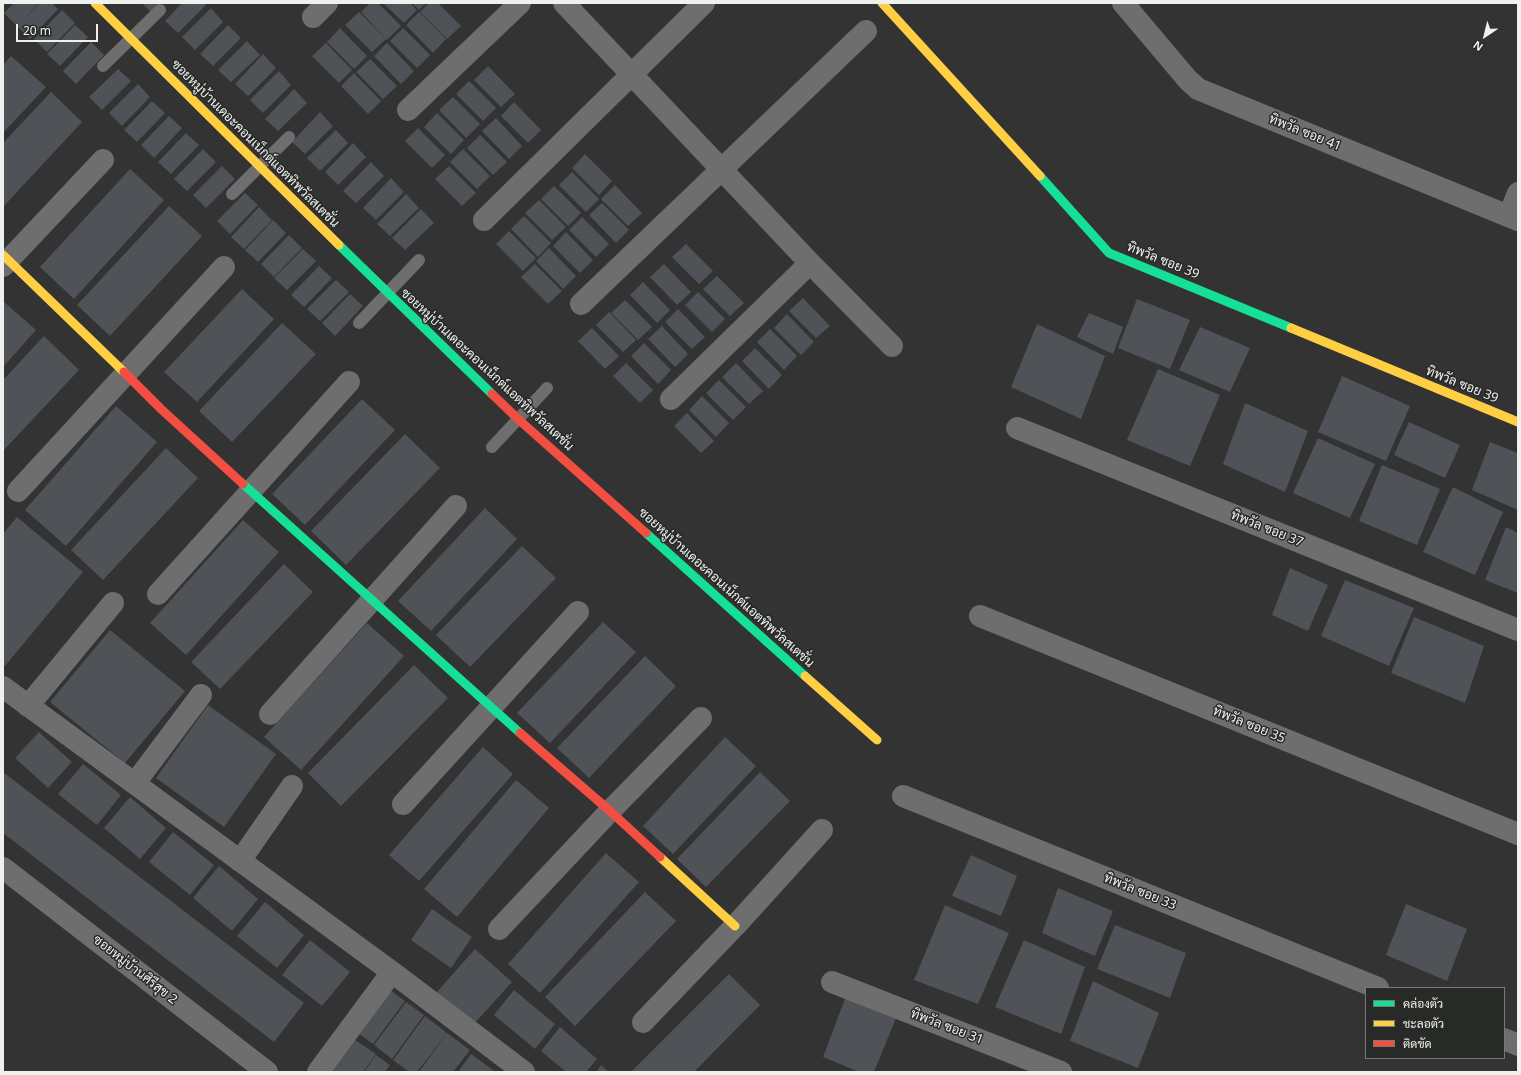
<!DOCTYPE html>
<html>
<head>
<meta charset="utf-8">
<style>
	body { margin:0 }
	#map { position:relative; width:1521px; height:1075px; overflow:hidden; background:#323332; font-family:"Noto Sans",Sarabun,sans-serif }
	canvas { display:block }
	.frame { position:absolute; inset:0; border:4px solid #eff1ef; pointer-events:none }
	.legend { position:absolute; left:1365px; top:987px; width:140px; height:72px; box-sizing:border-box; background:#282a27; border:1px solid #787a77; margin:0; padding:5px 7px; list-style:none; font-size:12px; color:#eff1ef }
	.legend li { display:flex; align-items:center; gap:8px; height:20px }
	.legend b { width:20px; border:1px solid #787a77 }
	.north { position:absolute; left:1465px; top:16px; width:40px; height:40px; -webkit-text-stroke:3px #282a27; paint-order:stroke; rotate:215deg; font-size:11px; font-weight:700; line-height:16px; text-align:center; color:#eff1ef }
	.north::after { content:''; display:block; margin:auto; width:14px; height:18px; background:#eff1ef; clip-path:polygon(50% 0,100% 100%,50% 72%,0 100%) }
	.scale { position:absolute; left:16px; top:24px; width:82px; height:18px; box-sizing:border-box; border:2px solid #eff1ef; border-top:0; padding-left:5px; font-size:12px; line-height:14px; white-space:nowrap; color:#eff1ef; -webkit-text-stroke:3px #282a27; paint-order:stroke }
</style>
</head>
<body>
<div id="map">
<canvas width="1521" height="1075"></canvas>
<div class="frame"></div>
<ul class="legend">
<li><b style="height:5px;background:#16e098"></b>คล่องตัว</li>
<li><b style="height:5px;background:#ffcf43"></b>ชะลอตัว</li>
<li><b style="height:5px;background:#f24e42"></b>ติดขัด</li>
</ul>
<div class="north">N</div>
<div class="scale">20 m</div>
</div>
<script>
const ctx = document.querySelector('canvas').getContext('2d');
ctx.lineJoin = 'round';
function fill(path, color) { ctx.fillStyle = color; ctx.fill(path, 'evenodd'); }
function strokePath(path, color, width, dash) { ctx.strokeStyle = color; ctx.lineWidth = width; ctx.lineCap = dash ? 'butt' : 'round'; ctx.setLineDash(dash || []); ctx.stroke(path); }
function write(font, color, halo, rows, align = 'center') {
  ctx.font = font + ' "Noto Sans",Sarabun,sans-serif'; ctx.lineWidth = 3; ctx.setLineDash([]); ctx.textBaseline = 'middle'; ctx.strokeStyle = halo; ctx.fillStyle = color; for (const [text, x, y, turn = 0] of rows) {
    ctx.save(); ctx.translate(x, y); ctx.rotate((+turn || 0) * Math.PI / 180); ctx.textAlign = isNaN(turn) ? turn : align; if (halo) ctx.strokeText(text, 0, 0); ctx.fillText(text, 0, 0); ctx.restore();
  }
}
fill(new Path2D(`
	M14 3H39L20 23 40 3H52L58 9 30 39 4 13Z
	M142 3H162L152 13Z
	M182 3H203L206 5 178 33 165 21Z
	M370 3H378L401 26 387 40 361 12Z
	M383 3H410L417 10 404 23Z
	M412 3H426L419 10Z
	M429 3H438L461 26 447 39 420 12Z
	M211 8 223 22 195 50 182 37Z
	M62 10 75 23 47 52 34 39Z
	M359 12 386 39 372 52 345 25Z
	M419 12 446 39 433 53 406 25Z
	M75 25 88 37 60 66 47 54Z
	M228 25 241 38 213 66 200 54Z
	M340 28 367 56 354 69 327 42Z
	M403 28 430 55 417 68 390 41Z
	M247 41 260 55 231 82 218 70Z
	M91 42 104 55 76 84 63 71Z
	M326 43 352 70 339 83 312 56Z
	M387 43 414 71 401 84 374 56Z
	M263 54 276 68 248 96 235 84Z
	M11 56 46 87 3 133V65Z
	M370 59 397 86 383 99 356 72Z
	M488 66 515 94 501 107 474 80Z
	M118 69 131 81 102 110 89 97Z
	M279 71 291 85 263 113 250 100Z
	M354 73 381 101 368 114 341 86Z
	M469 81 496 108 483 121 456 94Z
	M138 84 150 97 122 126 109 113Z
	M294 89 307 103 278 131 265 119Z
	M51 92 82 122 3 207V143Z
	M453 97 480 124 466 138 439 110Z
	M152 101 165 113 137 142 124 130Z
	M514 102 541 130 528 143 501 116Z
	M320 112 333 126 305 154 292 142Z
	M437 113 464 140 451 154 424 127Z
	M169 116 182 128 154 158 141 145Z
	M496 118 522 146 509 159 482 131Z
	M418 128 445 155 432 168 405 141Z
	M336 130 348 143 320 171 307 158Z
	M186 133 199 145 171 174 158 162Z
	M480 135 507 162 493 175 467 148Z
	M353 143 366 157 338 185 325 172Z
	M203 149 216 162 187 191 174 179Z
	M463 149 490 176 477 189 450 162Z
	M585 154 612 181 599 195 572 168Z
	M371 162 384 176 356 203 343 191Z
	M222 166 235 179 206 208 193 195Z
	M449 166 476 193 462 206 435 179Z
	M130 169 164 200 74 299 40 267Z
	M572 172 599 199 586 212 559 185Z
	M391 178 404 192 376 220 363 208Z
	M615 185 642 213 628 226 601 199Z
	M554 186 581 213 568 226 541 199Z
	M245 193 258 205 230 234 217 221Z
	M406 194 419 208 390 236 377 224Z
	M539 200 566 227 552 240 525 213Z
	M602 203 629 230 616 243 589 215Z
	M169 206 202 236 110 336 77 305Z
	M259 207 272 220 244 249 231 237Z
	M421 209 434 223 405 250 392 238Z
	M524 216 551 243 538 257 511 229Z
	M582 217 609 244 596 257 569 230Z
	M273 220 286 233 258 262 245 250Z
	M509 231 536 258 523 271 496 244Z
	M566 232 593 260 580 273 553 246Z
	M289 235 302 248 274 277 261 264Z
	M686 244 713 271 699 284 672 257Z
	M549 248 576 276 563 289 536 261Z
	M303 249 316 261 287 290 274 278Z
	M535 264 562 291 548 304 521 277Z
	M664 264 691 292 677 305 650 277Z
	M319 266 332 278 304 307 291 295Z
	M717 276 744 303 730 316 703 289Z
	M336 280 349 292 320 321 307 309Z
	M643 282 670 310 657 323 630 295Z
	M242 289 274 319 197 402 164 372Z
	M698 292 725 319 712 332 685 305Z
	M350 294 363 306 335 336 322 323Z
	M803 298 830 326 816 338 789 311Z
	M1137 299 1190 320 1170 369 1118 348Z
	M625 300 652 327 638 340 611 313Z
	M3 301 36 330 3 367Z
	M678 309 705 337 692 349 665 322Z
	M609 312 636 340 623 352 596 325Z
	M1089 313 1123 327 1113 354 1077 337Z
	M787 314 814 342 801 355 774 328Z
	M282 323 316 354 232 442 199 411Z
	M1037 324 1105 356 1081 419 1011 387Z
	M662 326 688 354 675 367 648 339Z
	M1200 327 1250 348 1230 392 1179 370Z
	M592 328 619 356 605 369 578 341Z
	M770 329 797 356 784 370 757 342Z
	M44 336 79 370 3 451V380Z
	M644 343 671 370 658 384 631 356Z
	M755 348 782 375 769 389 742 361Z
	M626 363 653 390 640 403 613 376Z
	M736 363 763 391 749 404 722 377Z
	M1158 369 1220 395 1190 466 1127 440Z
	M1342 376 1410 406 1386 461 1318 432Z
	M719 380 746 407 733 420 706 393Z
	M702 396 729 423 716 437 689 410Z
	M362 399 395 430 305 525 272 494Z
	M1245 403 1308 431 1285 492 1223 464Z
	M116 406 157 442 66 546 25 510Z
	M687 413 714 441 701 453 674 426Z
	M1409 422 1460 445 1445 478 1394 455Z
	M405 434 440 468 346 565 311 531Z
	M1318 438 1375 464 1350 518 1293 493Z
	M1490 442 1518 453V510L1472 490Z
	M166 448 198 478 103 580 71 550Z
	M1382 465 1440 489 1417 545 1359 521Z
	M1453 487 1503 512 1475 575 1423 552Z
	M485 508 517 539 431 631 398 601Z
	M17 517 83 572 5 666 3 664V534Z
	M243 520 279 552 186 655 150 623Z
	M1506 527 1518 533V593L1485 580Z
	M522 546 556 578 470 667 436 635Z
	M284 564 313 592 220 689 191 662Z
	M1290 568 1328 585 1308 631 1272 615Z
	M1345 580 1414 608 1389 666 1321 636Z
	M1414 617 1484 646 1465 703 1391 673Z
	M603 622 636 652 550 743 517 713Z
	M367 623 404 656 301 770 264 737Z
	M110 630 185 691 125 763 50 702Z
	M645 656 676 686 589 778 557 748Z
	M414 665 448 698 341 806 308 773Z
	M208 705 276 754 224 827 156 778Z
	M39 732 72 762 48 788 15 758Z
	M725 737 756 766 673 854 643 826Z
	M483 747 513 774 419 881 389 855Z
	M83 764 121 795 97 825 58 794Z
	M3 772 304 1003 274 1042 3 833Z
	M760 772 790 801 706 887 677 859Z
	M516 780 549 808 457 917 424 889Z
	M130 797 166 828 140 859 104 828Z
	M173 832 214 865 190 895 149 862Z
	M606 853 639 882 540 993 508 964Z
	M971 855 1017 876 1001 916 952 896Z
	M219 866 258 899 232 931 193 898Z
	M1058 888 1113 911 1095 956 1042 933Z
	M645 892 676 921 575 1026 545 997Z
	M265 902 304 935 277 968 237 936Z
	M1406 904 1467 929 1447 981 1386 955Z
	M945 905 1009 933 978 1004 914 980Z
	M432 909 472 937 451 968 411 940Z
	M1115 925 1186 953 1170 998 1097 969Z
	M310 940 350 972 322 1006 282 975Z
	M1024 940 1085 967 1061 1034 995 1007Z
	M475 949 512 982 472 1026 436 993Z
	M729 974 760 1005 694 1072H631Z
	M1093 981 1159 1013 1138 1068 1070 1041Z
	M383 985 405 1001 373 1044 351 1028Z
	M514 990 555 1024 535 1049 494 1015Z
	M846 996 896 1018 874 1072H859L823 1057Z
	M406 1002 424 1015 392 1059 374 1045Z
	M425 1016 447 1033 417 1072H409L393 1060Z
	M560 1027 597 1059 586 1072H566L541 1051Z
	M447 1033 470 1050 453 1072H419Z
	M348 1035 376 1054 363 1072H321Z
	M471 1054 493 1070 492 1072H458Z
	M376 1055 390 1065 385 1072H364Z
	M601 1065 609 1072H596Z`), '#4f5256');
strokePath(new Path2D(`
	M103 66 160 10
	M232 194 289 137
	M359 323 419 260
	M492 447 547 388`), '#6e6e6e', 12);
strokePath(new Path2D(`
	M564 3 810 263 892 346
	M1123 3 1188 80 1198 89 1518 220
	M313 17 327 3
	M408 110 520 3
	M1509 216 1518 193
	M484 220 704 3
	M3 266 103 160
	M581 304 866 31
	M671 399 810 263
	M1017 428 1518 630
	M18 491 224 267
	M158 594 349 382
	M980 616 1518 834
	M3 687 392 972 318 1072
	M28 706 113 603
	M270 714 456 506
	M135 783 201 695
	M903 796 1378 988
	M403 804 578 612
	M240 861 292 786
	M3 868 267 1072
	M499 929 610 811 701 718
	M392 972 524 1072
	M832 982 1061 1072
	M643 1022 735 926 822 830
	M1504 1039 1518 1045`), '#6e6e6e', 22);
strokePath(new Path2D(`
	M1040 176 1109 253 1291 328
	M339 245 492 394
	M243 484 520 733
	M646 533 805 676`), '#16e098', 9);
strokePath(new Path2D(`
	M95 3 339 245
	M882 3 1040 176
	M3 255 124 372
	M1291 328 1518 422
	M805 676 877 740
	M660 857 735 926`), '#ffcf43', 9);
strokePath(new Path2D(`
	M124 372 161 409 243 484
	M492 394 518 419 646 533
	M520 733 610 811 660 857`), '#f24e42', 9);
write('13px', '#eff1ef', '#282a27', [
	["ทิพวัล ซอย 41",1305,133,22],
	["ซอยหมู่บ้านเดอะคอนเน็กต์แอตทิพวัลสเตชั่น",255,144,45],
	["ทิพวัล ซอย 39",1163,261,22],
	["ซอยหมู่บ้านเดอะคอนเน็กต์แอตทิพวัลสเตชั่น",487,370,43],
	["ทิพวัล ซอย 39",1462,385,22],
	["ทิพวัล ซอย 37",1267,529,22],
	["ซอยหมู่บ้านเดอะคอนเน็กต์แอตทิพวัลสเตชั่น",726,588,42],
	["ทิพวัล ซอย 35",1249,725,22],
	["ทิพวัล ซอย 33",1140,892,22],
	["ซอยหมู่บ้านศิรีสุข 2",135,970,38],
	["ทิพวัล ซอย 31",947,1027,21]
]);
</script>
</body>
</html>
